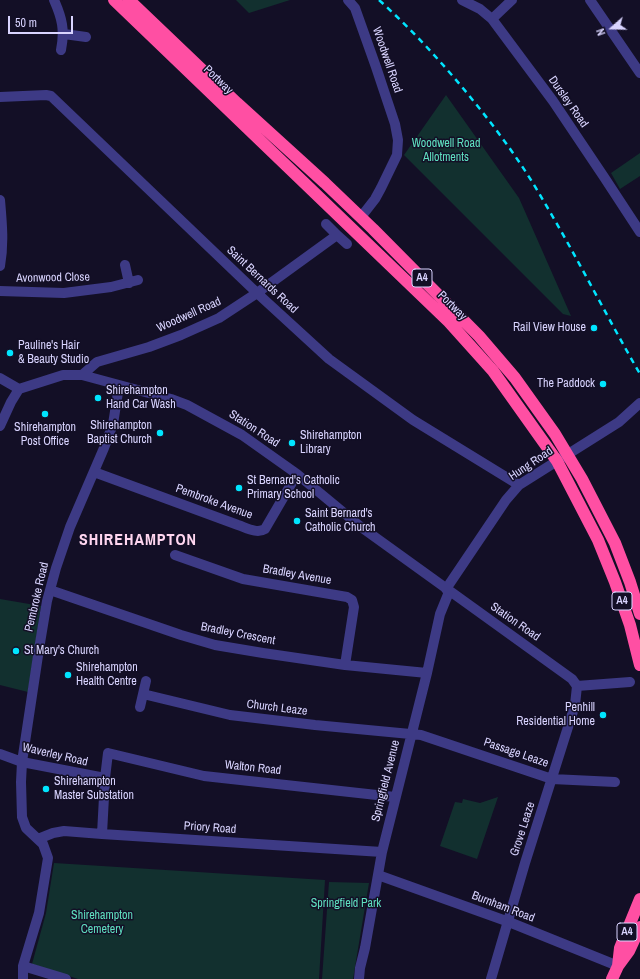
<!DOCTYPE html>
<html>
<head>
<meta charset="utf-8">
<style>
	body { margin:0 }
	#map { position:relative; width:640px; height:979px; overflow:hidden; background:#130f26; font-family:"Archivo Narrow",sans-serif }
	canvas { display:block }
	.north { position:absolute; left:592px; top:8px; width:40px; height:40px; -webkit-text-stroke:3px #130f26; paint-order:stroke; rotate:250deg; font-size:11px; font-weight:700; line-height:16px; text-align:center; color:#d9d4ff }
	.north::after { content:''; display:block; margin:auto; width:14px; height:18px; background:#d9d4ff; clip-path:polygon(50% 0,100% 100%,50% 72%,0 100%) }
	.scale { position:absolute; left:8px; top:16px; width:65px; height:18px; box-sizing:border-box; border:2px solid #d9d4ff; border-top:0; padding-left:5px; font-size:12px; line-height:14px; white-space:nowrap; color:#d9d4ff; -webkit-text-stroke:3px #130f26; paint-order:stroke }
</style>
</head>
<body>
<div id="map">
<canvas width="640" height="979"></canvas>
<div class="north">N</div>
<div class="scale">50 m</div>
</div>
<script>
const ctx = document.querySelector('canvas').getContext('2d');
ctx.lineJoin = 'round';
function fill(path, color) { ctx.fillStyle = color; ctx.fill(path, 'evenodd'); }
function strokePath(path, color, width, dash) { ctx.strokeStyle = color; ctx.lineWidth = width; ctx.lineCap = dash ? 'butt' : 'round'; ctx.setLineDash(dash || []); ctx.stroke(path); }
function write(font, color, halo, rows, align = 'center') {
  ctx.font = font + ' "Archivo Narrow",sans-serif'; ctx.lineWidth = 3; ctx.setLineDash([]); ctx.textBaseline = 'middle'; ctx.strokeStyle = halo; ctx.fillStyle = color; for (const [text, x, y, turn = 0] of rows) {
    ctx.save(); ctx.translate(x, y); ctx.rotate((+turn || 0) * Math.PI / 180); ctx.textAlign = isNaN(turn) ? turn : align; if (halo) ctx.strokeText(text, 0, 0); ctx.fillText(text, 0, 0); ctx.restore();
  }
}
fill(new Path2D(`
	M236 0H290L249 13Z
	M446 95 519 198 571 316 563 314 404 155Z
	M640 153V176L620 189 611 173Z
	M0 599 41 606 28 692 0 685Z
	M498 797 477 859 440 846 455 802 462 803 463 799 480 803Z
	M54 863 325 880 319 979H78L32 964 46 913Z
	M329 882 369 883 353 979H322Z`), '#12302f');
strokePath(new Path2D(`
	M54 0C62 18 65 30 61 50
	M348 0 355 8 376 67 395 124 398 140 397 155 381 188 375 199 361 217
	M462 0 480 9 492 19 553 101 604 177 640 232
	M590 0 640 73
	M492 19 512 0
	M64 34 86 37
	M0 97 46 95 51 96 257 293 329 359 413 420 519 485
	M0 200C2 223 4 244 0 266
	M326 224 337 235
	M125 265 129 283
	M0 291 64 293 111 287 138 280
	M82 375 97 362 149 347 181 335 219 318 257 293 337 235 347 244
	M0 378 19 389
	M0 426 11 402 19 389 63 375H82L171 399 187 405 242 435 297 474 361 527 572 679 577 686 575 705 525 863 491 979
	M94 472 238 525C247 528 257 534 265 529L297 474
	M175 555 243 579 347 597 352 600 354 607 345 665
	M446 589 506 500 519 485 619 422 640 403
	M50 590 181 635 215 645 263 653 345 665 427 673
	M146 681 143 694 230 715 315 725 421 735 552 779 615 782
	M577 686 630 682
	M140 707 143 694
	M0 754 22 762 105 778
	M102 834 105 778 108 753 204 776 395 797
	M38 839 53 833 64 831 102 834 382 852
	M378 875 509 922 618 966
	M23 966 66 979
	M23 979V966L39 913 48 858 43 844 26 828 22 817 21 782 22 762 39 649 47 601 56 568 70 527 104 448 113 424 119 386
	M359 979 360 968 365 948 382 852 427 673 440 614 449 592`), '#3d3a85', 10);
strokePath(new Path2D(`
	M114 0 449 322 493 371 557 461 598 540 615 582 630 625 640 665
	M129 0 237 103 325 183 373 229 479 336 515 378 555 434 582 479 615 543 630 582 640 614
	M618 966 620 948 640 899
	M612 979 618 966 629 951 640 927`), '#ff4fa3', 12);
strokePath(new Path2D(`
	M379 0C409 27 436 56 462 87 492 123 520 160 543 200 577 257 607 317 640 374`), '#00e5ff', 2.5, [6, 5]);
for (const [x, y, r, color] of [
	[594,328,4,"#00e5ff"],
	[10,353,4,"#00e5ff"],
	[603,384,4,"#00e5ff"],
	[98,398,4,"#00e5ff"],
	[45,414,4,"#00e5ff"],
	[160,433,4,"#00e5ff"],
	[292,443,4,"#00e5ff"],
	[239,488,4,"#00e5ff"],
	[297,521,4,"#00e5ff"],
	[16,651,4,"#00e5ff"],
	[68,675,4,"#00e5ff"],
	[603,715,4,"#00e5ff"],
	[46,789,4,"#00e5ff"]
]) { const dot = new Path2D(); dot.arc(x, y, r, 0, 2 * Math.PI); ctx.fillStyle = color; ctx.fill(dot); strokePath(dot, '#130f26', 1.5); }
for (const [x, y, w] of [
	[422,278,20],
	[622,601,20],
	[627,932,20]
]) { const box = new Path2D(); box.roundRect(x - w / 2, y - 9, w, 18, 3); ctx.fillStyle = '#130f26'; ctx.fill(box); strokePath(box, '#d9d4ff', 1); }
write('bold 11px', '#d9d4ff', null, [
	["A4",422,278],
	["A4",622,601],
	["A4",627,932]
]);
write('12px', '#d9d4ff', '#130f26', [
	["Woodwell Road",387,60,71],
	["Portway",218,80,44],
	["Dursley Road",568,102,55],
	["Avonwood Close",53,278,-1],
	["Saint Bernards Road",262,280,43],
	["Portway",452,306,45],
	["Woodwell Road",189,315,-24],
	["Station Road",254,429,33],
	["Hung Road",531,464,-34],
	["Pembroke Avenue",214,502,20],
	["Bradley Avenue",297,575,10],
	["Pembroke Road",37,597,-77],
	["Station Road",515,622,35],
	["Bradley Crescent",238,634,11],
	["Church Leaze",277,708,7],
	["Passage Leaze",516,753,19],
	["Waverley Road",55,755,13],
	["Walton Road",253,768,6],
	["Springfield Avenue",386,781,-76],
	["Priory Road",210,828,4],
	["Grove Leaze",523,829,-72],
	["Burnham Road",503,907,21]
]);
write('12px', '#5fe0c0', '#130f26', [
	["Woodwell Road",446,144],
	["Allotments",446,158],
	["Springfield Park",346,904],
	["Shirehampton",102,916],
	["Cemetery",102,930]
]);
write('12px', '#d9d4ff', '#130f26', [
	["Rail View House",586,328,"right"],
	["Pauline's Hair",18,346],
	["& Beauty Studio",18,360],
	["The Paddock",595,384,"right"],
	["Shirehampton",106,391],
	["Hand Car Wash",106,405],
	["Shirehampton",152,426,"right"],
	["Baptist Church",152,440,"right"],
	["Shirehampton",45,428,"center"],
	["Post Office",45,442,"center"],
	["Shirehampton",300,436],
	["Library",300,450],
	["St Bernard's Catholic",247,481],
	["Primary School",247,495],
	["Saint Bernard's",305,514],
	["Catholic Church",305,528],
	["St Mary's Church",24,651],
	["Shirehampton",76,668],
	["Health Centre",76,682],
	["Penhill",595,708,"right"],
	["Residential Home",595,722,"right"],
	["Shirehampton",54,782],
	["Master Substation",54,796]
], 'left');
ctx.letterSpacing = '1px';
write('bold 16px', '#ffd6f0', '#130f26', [
	["SHIREHAMPTON",138,541]
]);
ctx.letterSpacing = '0px';
</script>
</body>
</html>
